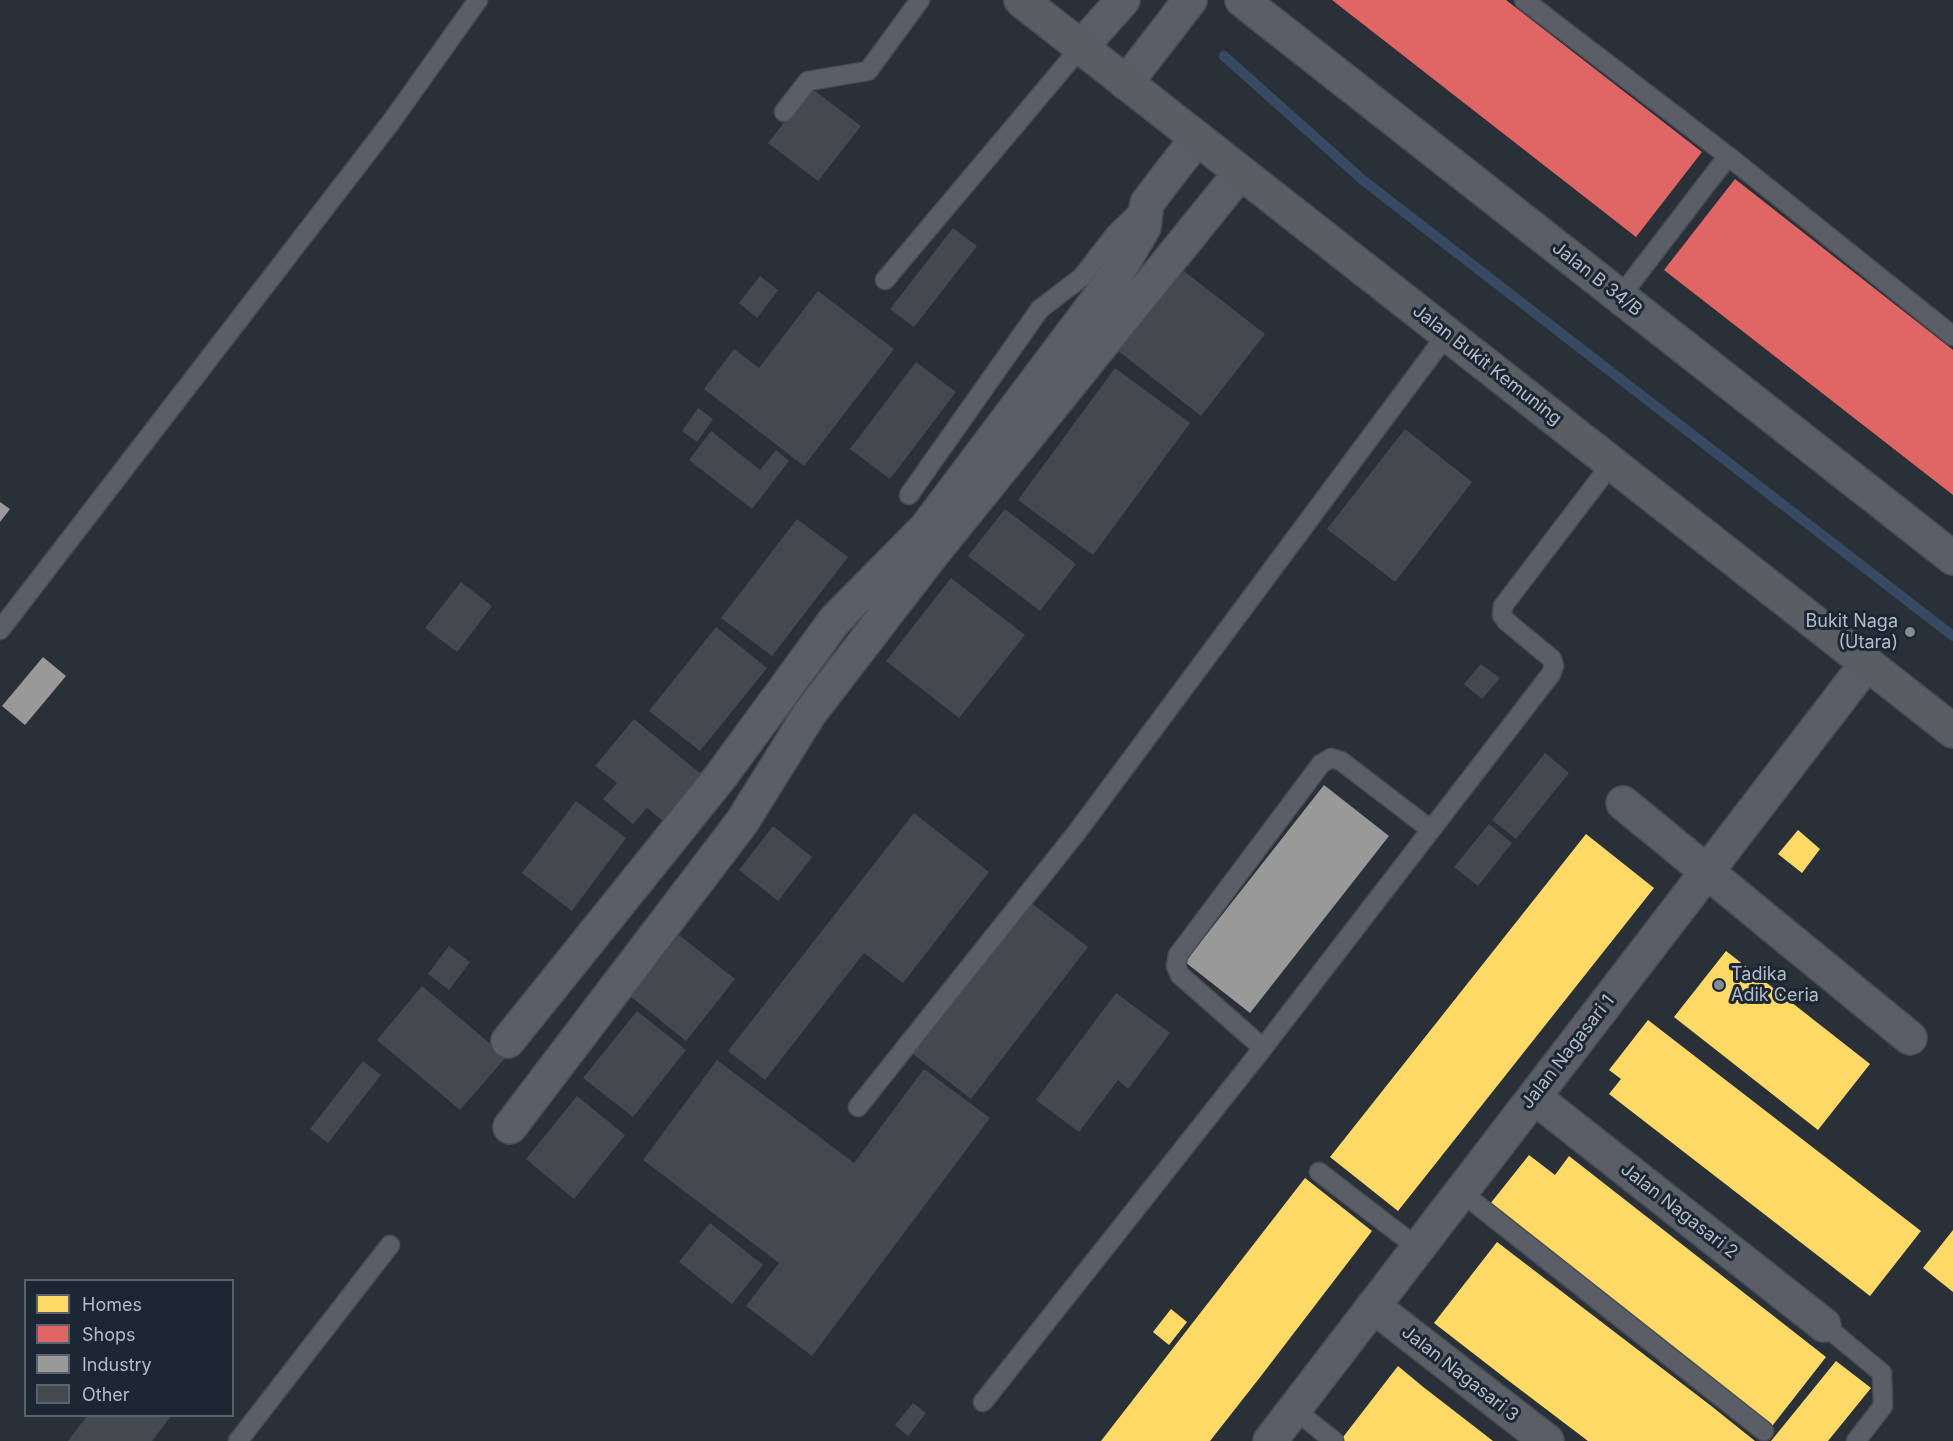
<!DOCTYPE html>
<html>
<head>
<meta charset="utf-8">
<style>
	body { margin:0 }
	#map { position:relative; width:1953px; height:1441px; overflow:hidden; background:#2a3038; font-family:Inter,sans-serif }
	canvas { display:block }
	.legend { position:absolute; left:24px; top:1279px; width:210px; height:138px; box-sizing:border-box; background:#1d2633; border:2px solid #59626f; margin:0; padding:8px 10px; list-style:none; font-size:18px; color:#b4bcc9 }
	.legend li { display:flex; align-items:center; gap:12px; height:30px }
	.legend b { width:30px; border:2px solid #59626f }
</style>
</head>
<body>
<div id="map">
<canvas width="1953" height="1441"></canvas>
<ul class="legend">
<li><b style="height:16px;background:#ffd966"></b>Homes</li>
<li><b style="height:16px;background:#e06666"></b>Shops</li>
<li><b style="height:16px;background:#999"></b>Industry</li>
<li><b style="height:16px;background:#444950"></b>Other</li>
</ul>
</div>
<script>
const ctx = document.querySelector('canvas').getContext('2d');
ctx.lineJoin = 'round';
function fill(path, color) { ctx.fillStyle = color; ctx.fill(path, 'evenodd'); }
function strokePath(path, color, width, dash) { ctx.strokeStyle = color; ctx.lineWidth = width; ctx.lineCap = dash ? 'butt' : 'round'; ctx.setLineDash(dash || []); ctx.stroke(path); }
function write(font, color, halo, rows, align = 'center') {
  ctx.font = font + ' Inter,sans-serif'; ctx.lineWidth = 6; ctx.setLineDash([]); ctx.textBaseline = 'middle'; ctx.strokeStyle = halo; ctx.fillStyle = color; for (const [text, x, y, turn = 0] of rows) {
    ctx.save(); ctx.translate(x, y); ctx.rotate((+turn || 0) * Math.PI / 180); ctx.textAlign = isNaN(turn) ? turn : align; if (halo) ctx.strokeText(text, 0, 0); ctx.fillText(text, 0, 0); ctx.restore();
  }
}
fill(new Path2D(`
	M1798 830 1820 849 1802 873 1778 854Z
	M1586 834 1654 888 1398 1211 1330 1157Z
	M1726 951 1870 1064 1818 1130 1674 1017Z
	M1648 1020 1921 1231 1870 1296 1609 1094 1621 1079 1609 1070Z
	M1529 1155 1555 1175 1569 1156 1826 1357 1769 1430 1486 1209Z
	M1305 1178 1372 1231 1261 1376 1210 1441H1101Z
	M1953 1230V1292L1923 1268Z
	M1497 1242 1710 1405 1755 1441H1588L1505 1378 1434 1323Z
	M1171 1309 1187 1322 1169 1345 1153 1332Z
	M1836 1361 1871 1388 1828 1441H1771Z
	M1398 1366 1422 1386 1493 1441H1340Z`), '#ffd966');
fill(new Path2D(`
	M1332 0H1506L1702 152 1636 237Z
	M1735 179 1953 350V495L1664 270Z`), '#e06666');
fill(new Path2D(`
	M0 502 10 509 0 522Z
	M43 657 66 676 25 725 2 706Z
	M1324 785 1389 836 1250 1013 1185 962Z`), '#999');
strokePath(new Path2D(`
	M1224 56 1364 181 1953 636`), '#384963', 10);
fill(new Path2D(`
	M811 88 861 126 818 181 768 143Z
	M953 228 977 246 914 327 890 309Z
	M1176 265 1265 334 1201 416 1112 346Z
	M760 276 778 290 757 318 739 303Z
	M818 291 894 349 804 466 704 389 734 349 759 368Z
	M916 362 956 392 890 479 850 449Z
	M1115 368 1190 423 1093 555 1018 500Z
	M698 408 713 419 697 442 682 431Z
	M1405 429 1472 482 1395 582 1327 529Z
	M711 431 760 470 776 450 789 461 752 509 689 460Z
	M1005 509 1076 564 1040 611 968 556Z
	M797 519 848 557 772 656 721 618Z
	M951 578 1025 635 959 718 886 661Z
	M461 582 492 606 457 652 425 628Z
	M716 627 767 668 700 751 649 711Z
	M1481 664 1500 678 1482 699 1464 684Z
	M634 719 701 774 663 821 647 808 633 824 603 799 617 783 595 766Z
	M1545 753 1569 773 1516 839 1492 820Z
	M576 801 626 838 572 911 522 873Z
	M914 813 989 872 903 983 864 953 765 1080 728 1051Z
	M1489 824 1512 843 1478 886 1454 867Z
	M773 826 812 857 778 901 739 870Z
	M1030 902 1088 947 971 1099 913 1054Z
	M679 935 735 979 686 1041 630 996Z
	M449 946 470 962 449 990 428 974Z
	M422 986 506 1057 460 1110 377 1040Z
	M1116 993 1170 1033 1128 1089 1118 1080 1079 1132 1036 1100Z
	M637 1011 686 1050 633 1117 583 1078Z
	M717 1060 854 1163 924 1069 990 1118 812 1356 746 1306 779 1263 643 1160Z
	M363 1061 381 1075 328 1143 310 1129Z
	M577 1096 625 1135 574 1199 526 1159Z
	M710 1223 763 1265 732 1304 679 1262Z
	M913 1403 926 1413 908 1436 895 1425Z
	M87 1416H171L152 1441H68Z`), '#444950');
const lane = new Path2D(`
	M1524 0 1728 156 1953 336
	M784 112 808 81 868 71 920 0
	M885 280 1081 47
	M1620 297 1728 156
	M909 495 1040 309 1082 277 1116 233 1146 204
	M0 630 391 122 478 0
	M1263 1048 1180 975 1176 966 1178 955 1321 764 1331 758 1341 761 1430 829
	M858 1107 1077 832 1447 334
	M1319 1172 1418 1248
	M1461 1192 1764 1431
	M1824 1325 1882 1373 1883 1406 1856 1441
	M983 1402 1263 1048 1551 674 1554 666 1552 659 1506 621 1502 615 1503 606 1612 463
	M1294 1409 1334 1441
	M238 1441 390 1245`);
const street = new Path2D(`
	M1242 0 1953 558
	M1081 47 1123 0
	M1126 83 1190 0
	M1623 803 1910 1038
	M508 1041 721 776 835 620 926 528 1116 275 1144 227 1147 203 1197 138
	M1534 1097 1824 1325
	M510 1127 742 822 810 713 930 557 1240 173
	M1373 1306 1547 1441
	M1270 1441 1867 663`);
const secondary = new Path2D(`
	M1021 0 1953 731`);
strokePath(lane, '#484c53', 21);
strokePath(street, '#484c53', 36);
strokePath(secondary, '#484c53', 36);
strokePath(lane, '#5a5e66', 18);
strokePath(street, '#5a5e66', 33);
strokePath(secondary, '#595d64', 33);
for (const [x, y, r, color] of [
	[1910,632,6,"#848b96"],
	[1719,985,6,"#848b96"]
]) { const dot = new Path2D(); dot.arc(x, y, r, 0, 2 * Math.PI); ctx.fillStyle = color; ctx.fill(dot); strokePath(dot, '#1d2633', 2); }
write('18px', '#b4bcc9', '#1d2633', [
	["Jalan B 34/B",1597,279,38],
	["Jalan Bukit Kemuning",1487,365,38],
	["Jalan Nagasari 1",1568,1052,-52],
	["Jalan Nagasari 2",1679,1211,38],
	["Jalan Nagasari 3",1460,1374,38]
]);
write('18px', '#b4bcc9', '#1d2633', [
	["Bukit Naga",1898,622],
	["(Utara)",1898,643],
	["Tadika",1731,975,"left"],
	["Adik Ceria",1731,996,"left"]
], 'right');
</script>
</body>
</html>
